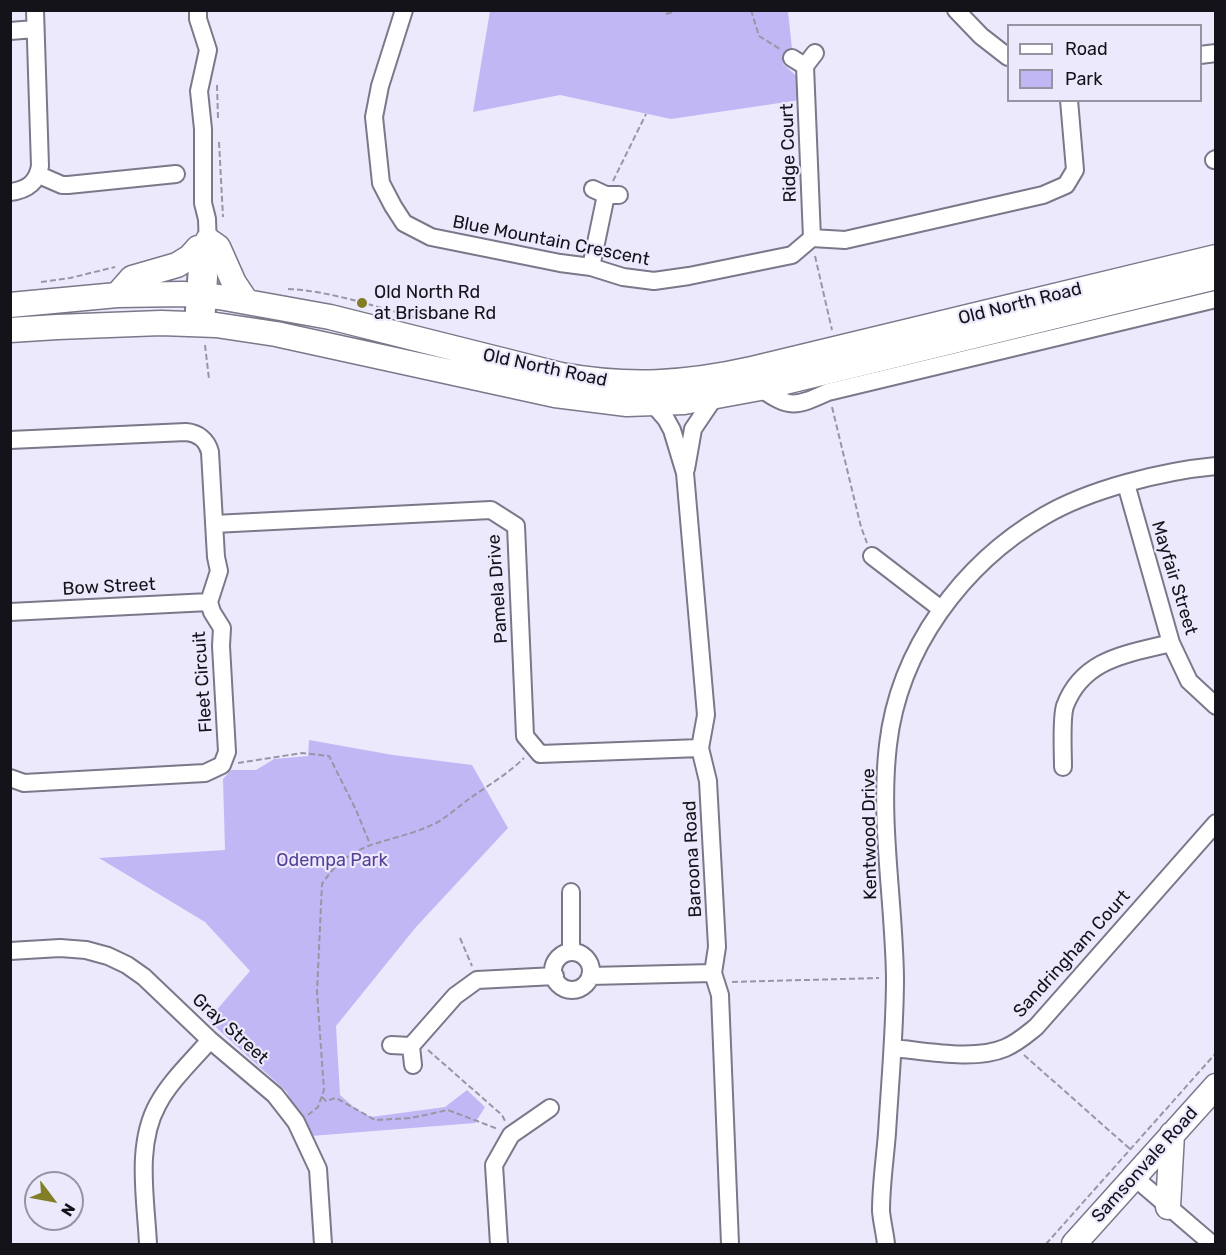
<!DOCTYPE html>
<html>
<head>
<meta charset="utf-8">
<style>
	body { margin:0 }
	#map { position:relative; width:1226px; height:1255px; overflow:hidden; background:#ece9fd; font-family:Rubik,sans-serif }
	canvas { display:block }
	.frame { position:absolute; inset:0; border:12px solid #14131a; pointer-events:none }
	.legend { position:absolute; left:1007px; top:24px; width:195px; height:78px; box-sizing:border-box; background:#ece9fd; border:2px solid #9693a2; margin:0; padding:8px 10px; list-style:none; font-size:18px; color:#14131a }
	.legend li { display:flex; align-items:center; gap:12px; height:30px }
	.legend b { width:30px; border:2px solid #9693a2 }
	.north { position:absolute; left:24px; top:1171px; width:60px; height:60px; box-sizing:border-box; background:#ece9fd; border:2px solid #9693a2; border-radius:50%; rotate:122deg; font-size:16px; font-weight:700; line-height:24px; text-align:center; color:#14131a }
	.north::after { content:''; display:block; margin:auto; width:21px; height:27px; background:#817e26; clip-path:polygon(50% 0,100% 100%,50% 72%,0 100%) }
</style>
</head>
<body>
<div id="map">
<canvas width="1226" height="1255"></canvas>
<div class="frame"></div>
<ul class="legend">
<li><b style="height:8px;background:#fff"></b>Road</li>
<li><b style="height:16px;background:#c2b7f5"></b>Park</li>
</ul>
<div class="north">N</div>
</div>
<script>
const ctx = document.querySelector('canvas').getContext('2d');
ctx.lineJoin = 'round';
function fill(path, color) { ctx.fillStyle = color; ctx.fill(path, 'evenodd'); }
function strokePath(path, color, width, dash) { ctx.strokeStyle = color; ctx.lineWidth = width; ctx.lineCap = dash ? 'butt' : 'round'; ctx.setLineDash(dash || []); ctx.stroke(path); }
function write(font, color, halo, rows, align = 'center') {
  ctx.font = font + ' Rubik,sans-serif'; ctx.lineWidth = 4.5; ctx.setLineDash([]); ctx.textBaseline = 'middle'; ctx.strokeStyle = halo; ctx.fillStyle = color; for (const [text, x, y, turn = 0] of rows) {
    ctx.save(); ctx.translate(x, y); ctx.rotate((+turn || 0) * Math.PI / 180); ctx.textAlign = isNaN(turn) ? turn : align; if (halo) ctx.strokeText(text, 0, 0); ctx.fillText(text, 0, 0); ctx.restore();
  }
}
fill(new Path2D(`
	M490 11H788L792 49 783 64 800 79V100L671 119 560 95 473 112Z
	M309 740 393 755 472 765 508 828 416 927 336 1026 340 1095 356 1109 371 1117 445 1107 467 1090 485 1107 475 1123 311 1136 286 1091 208 1020 250 971 205 922 99 858 225 850 223 779 231 770H256L274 759 308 756Z`), '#c2b7f5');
const street = new Path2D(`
	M198 10V19L208 50 199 91 203 129V203L207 219 209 277 206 324
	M404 10 380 86 374 117 381 183 393 206 404 223 431 237 560 263 591 267 623 277 654 281 689 276 792 255 812 238 845 240 1043 195 1066 185 1075 170 1069 100
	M956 10 981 36 1008 57
	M10 31 35 29
	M1200 55 1216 53
	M792 58 805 66 815 53
	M805 66 812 238
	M1214 160 1216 159
	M39 175 62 185H68L176 174
	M593 189 606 195H619
	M10 192C27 190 37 183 40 166L35 10
	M591 267 606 195
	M193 324 198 253
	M760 388C790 409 795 407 828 392L1216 299
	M652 403 666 419 672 430 685 473 706 715 700 748 708 781 717 947 713 973 720 995 730 1244
	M10 440 186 432C198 433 207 440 210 452L216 557 219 571 209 602 212 612 222 628 221 646 227 752 222 765 205 773 24 783 10 778
	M686 469 693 429 714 398
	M1126 484 1171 643 1189 681 1216 706
	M214 524 491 510 516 526 525 736 540 754 700 748
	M872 556 941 609
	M10 612 209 602
	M1063 767C1063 753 1061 718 1065 706 1083 658 1128 654 1171 643
	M10 951 60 948 86 950 108 956 127 965 144 977 210 1040 275 1095 296 1122 318 1169 323 1244
	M571 951V892
	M553 971a19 19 0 1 1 38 0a19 19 0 1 1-38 0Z
	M590 976 713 973
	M391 1045 411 1046 413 1065
	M411 1046 455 996 477 980 555 976
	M893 1048C926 1051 974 1061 1005 1048 1017 1043 1026 1035 1036 1027L1216 823
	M1134 1177 1212 1244
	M148 1244C146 1200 135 1145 158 1104 171 1080 193 1060 210 1040
	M499 1244 494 1165 511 1135 550 1108
	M886 1244C885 1234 882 1222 881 1211 881 1185 885 1159 887 1133 890 1082 895 1030 895 978 894 900 879 822 888 745 899 649 962 564 1044 516 1090 489 1163 471 1216 466`);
const secondary = new Path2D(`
	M208 240 218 247 234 283 246 301
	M117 295 132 278 177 265 190 257 198 248
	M10 305 117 295 183 294 219 297 330 317 561 375C628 387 686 384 752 369L1216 257
	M10 330 57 327 161 323 216 325 276 334 555 395 627 404 684 402 760 388 1216 277
	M1168 1207 1172 1134
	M1074 1244 1216 1086`);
strokePath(street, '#7a7889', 20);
strokePath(secondary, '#7a7889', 27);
strokePath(new Path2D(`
	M751 10 759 36 780 49
	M666 14 680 10
	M217 85 218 118
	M219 142 223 217
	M613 181 646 114
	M815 256 832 330
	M41 282 70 278 115 267
	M288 289C331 291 372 306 414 317
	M205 345 209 379
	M832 407 861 527 867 543
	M238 763 302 753 329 756 356 810 370 844
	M460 938 472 966
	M732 982 879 978
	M428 1050 502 1115 505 1121
	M1024 1055 1130 1149
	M322 1097 326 1101 336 1098 375 1120 411 1118 448 1110 498 1129
	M308 1115 318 1107 324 1090 317 992 322 884C352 837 392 845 436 823 447 817 458 807 469 799 487 786 508 774 524 758
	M1046 1244 1216 1053`), '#9896a5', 2, [6, 3]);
strokePath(street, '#fff', 16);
strokePath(secondary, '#fff', 24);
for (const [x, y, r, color] of [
	[362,303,6,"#817e26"]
]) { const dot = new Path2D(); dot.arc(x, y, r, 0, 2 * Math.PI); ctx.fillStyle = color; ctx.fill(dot); strokePath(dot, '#ece9fd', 2); }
write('18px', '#14131a', '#ece9fd', [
	["Ridge Court",789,153,-92],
	["Blue Mountain Crescent",551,241,11],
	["Old North Road",1020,304,-14],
	["Old North Road",545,368,12],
	["Mayfair Street",1174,578,73],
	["Bow Street",109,587,-3],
	["Pamela Drive",498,589,-94],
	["Fleet Circuit",203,682,-94],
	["Kentwood Drive",870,834,-91],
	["Baroona Road",693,859,-93],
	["Sandringham Court",1072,954,-48],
	["Gray Street",230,1029,42],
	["Samsonvale Road",1145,1165,-48]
]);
write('18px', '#14131a', '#ece9fd', [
	["Old North Rd",374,293],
	["at Brisbane Rd",374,314]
], 'left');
write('18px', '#573f97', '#ece9fd', [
	["Odempa Park",332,861]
]);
</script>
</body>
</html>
